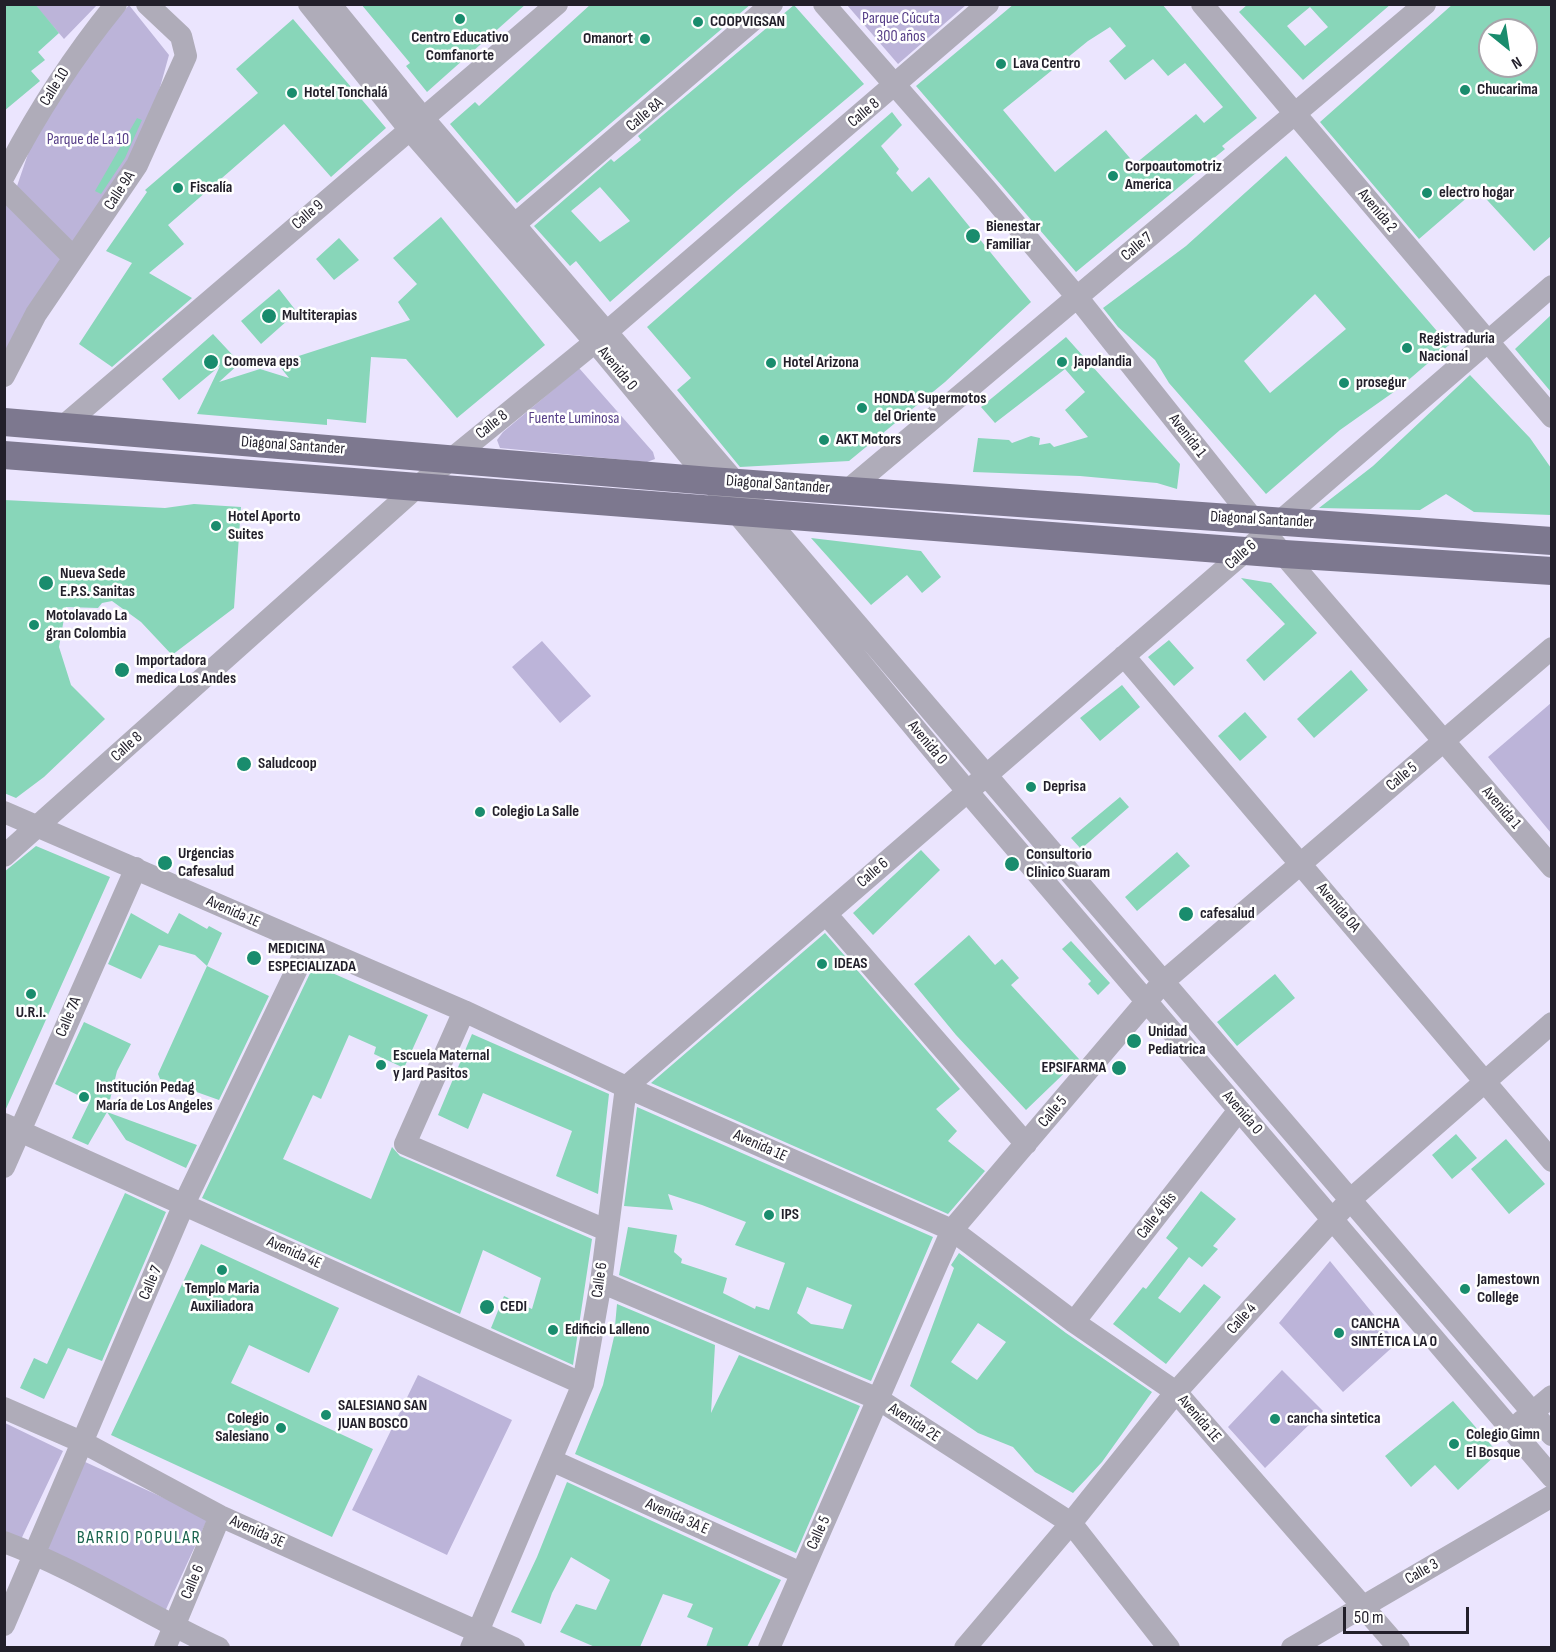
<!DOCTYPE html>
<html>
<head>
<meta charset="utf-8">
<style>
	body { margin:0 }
	#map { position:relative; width:1556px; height:1652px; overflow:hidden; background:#ebe5fe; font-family:"Sofia Sans Condensed",sans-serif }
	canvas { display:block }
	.frame { position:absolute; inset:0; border:6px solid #221f2a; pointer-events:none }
	.north { position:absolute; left:1478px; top:18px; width:60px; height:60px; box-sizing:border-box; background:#fff; border:2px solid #a7a5aa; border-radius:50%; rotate:150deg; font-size:16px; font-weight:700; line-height:24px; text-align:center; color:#221f2a }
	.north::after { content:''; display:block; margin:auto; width:21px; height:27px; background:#198c6d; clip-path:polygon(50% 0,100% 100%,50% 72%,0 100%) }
	.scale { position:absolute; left:1343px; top:1607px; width:126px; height:27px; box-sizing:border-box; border:3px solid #221f2a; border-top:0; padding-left:8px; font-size:18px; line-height:21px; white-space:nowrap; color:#221f2a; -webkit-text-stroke:4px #fff; paint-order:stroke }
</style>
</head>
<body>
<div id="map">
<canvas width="1556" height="1652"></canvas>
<div class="frame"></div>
<div class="north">N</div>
<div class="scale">50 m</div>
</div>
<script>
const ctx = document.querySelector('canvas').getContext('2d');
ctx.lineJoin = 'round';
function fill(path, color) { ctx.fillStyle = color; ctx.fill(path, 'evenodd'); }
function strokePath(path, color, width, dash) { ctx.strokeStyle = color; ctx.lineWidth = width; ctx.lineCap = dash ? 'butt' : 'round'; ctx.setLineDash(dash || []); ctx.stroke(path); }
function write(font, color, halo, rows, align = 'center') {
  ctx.font = font + ' "Sofia Sans Condensed",sans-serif'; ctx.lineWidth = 5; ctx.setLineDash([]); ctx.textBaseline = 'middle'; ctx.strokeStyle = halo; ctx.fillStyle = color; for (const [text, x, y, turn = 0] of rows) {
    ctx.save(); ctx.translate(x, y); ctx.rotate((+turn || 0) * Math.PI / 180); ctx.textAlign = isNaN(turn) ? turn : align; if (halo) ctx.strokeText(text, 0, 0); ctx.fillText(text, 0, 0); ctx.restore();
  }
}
fill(new Path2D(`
	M35 5H97L64 39Z
	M129 5 169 55 154 109 131 164 69 247 16 189 29 151 75 67Z
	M847 5H966L898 64Z
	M7 200 67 256 5 361 4 208Z
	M579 368 653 452 655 459 647 462 500 448 497 440 503 432Z
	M542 641 591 696 560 723 512 667Z
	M1551 703V833L1488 757Z
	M1330 1261 1397 1343 1343 1392 1279 1323Z
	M1282 1370 1323 1411 1265 1468 1228 1427Z
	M418 1375 512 1420 447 1555 352 1510Z
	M5 1423 63 1451 15 1552 5 1547Z
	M72 1456 208 1518 162 1618 26 1556Z`), '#bcb4d9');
fill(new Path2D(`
	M4 4H35L59 33 38 52 45 60 31 71 40 81 4 111Z
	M361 4H526L427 92 406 66 410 63Z
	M591 4H751L517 203 450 124 475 102 479 106Z
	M1014 4H1162L1257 118 1222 146 1225 149 1076 272 916 86ZM1110 27 1126 46 1109 61 1125 80 1153 59 1168 76 1185 63 1223 107 1204 123 1196 114 1135 164 1106 130 1055 172 1003 110 1088 41Z
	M1248 4H1391L1303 80 1239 12ZM1310 7 1328 27 1305 46 1287 26Z
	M1453 4H1551V236L1534 251 1477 189 1419 239 1320 122ZM1490 30H1526V66H1490Z
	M794 5 864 84 738 190 610 302 576 261 570 266 534 226 611 159 614 162 641 140 638 136ZM600 187 630 221 600 242 571 211Z
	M293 19 386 128 331 177 284 124 168 225 184 244 149 273 192 298 112 367 79 344 132 263 106 251 147 192 145 190 258 93 236 69Z
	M892 112 902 125 881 146 899 169 896 173 912 192 929 177 1031 302 945 382 849 461 740 467 677 390 691 378 647 327Z
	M137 118 142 120 125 158 101 194 95 191Z
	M1286 156 1449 345 1398 389 1340 430 1266 494 1169 383 1155 360 1118 327 1103 308 1186 246ZM1315 294 1346 329 1270 393 1244 361Z
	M441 217 545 345 457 418 406 359 371 357 366 423 327 419V425L197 414 220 366 179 400 162 379 213 334 240 363 219 382 260 369 289 378 277 363 410 320 398 302 417 284 393 258Z
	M339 238 359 260 334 280 316 259Z
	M279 289 297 312 261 344 241 321Z
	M1551 315V392L1515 349Z
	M1066 337 1180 464 1177 489 1157 483 1080 476 973 472 978 438 1009 440 1012 443 1031 436 1040 438 1039 445 1050 443 1054 447 1088 437 1065 410 1085 392 1065 369 995 423 981 407Z
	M1470 375 1530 438 1551 468V515L1474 512 1446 494 1420 510 1319 508 1373 466Z
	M4 500 165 508 194 504 241 507 234 608 172 655 141 622 112 601 102 603 98 608 66 607 59 647 71 685 105 719 44 777 16 798 4 793Z
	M811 538 921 551 941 577 922 593 907 575 871 605Z
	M1241 578 1271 583 1317 633 1264 681 1246 660 1285 624Z
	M1169 640 1194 668 1174 686 1148 657Z
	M1351 670 1368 690 1314 738 1297 719Z
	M1122 685 1140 707 1100 741 1080 718Z
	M1245 712 1267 737 1240 761 1218 736Z
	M1120 797 1129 807 1081 849 1071 838Z
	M36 846 110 877 5 1111 4 872Z
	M921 850 940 870 873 935 853 913Z
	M1177 852 1190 866 1137 911 1125 897Z
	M131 913 168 934 179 913 207 929 209 926 222 933 207 966 195 955 159 945 141 979 108 964Z
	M825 933 960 1089 936 1109 957 1131 948 1141 985 1171 948 1214 651 1083Z
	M969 935 995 965 1002 959 1019 978 1011 985 1079 1059 1026 1110 956 1035 914 984Z
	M1071 941 1110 983 1098 995 1088 984 1091 981 1062 949Z
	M314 965 428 1015 404 1068 374 1054 376 1047 349 1035 321 1099 313 1095 283 1159 371 1199 392 1147 400 1156 592 1239 573 1365 491 1328 504 1296 532 1309 541 1278 483 1250 460 1314 202 1198Z
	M207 966 269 996 219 1100 160 1079 158 1074Z
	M1275 974 1295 998 1237 1046 1217 1022Z
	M84 1022 131 1044 117 1071 107 1112 88 1145 72 1138 90 1101 55 1084Z
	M472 1034 609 1094 598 1194 556 1176 572 1131 483 1093 468 1129 438 1115Z
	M637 1107 933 1237 871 1381 619 1275 628 1227 677 1235 674 1252 682 1259 681 1263 727 1278 723 1293 755 1309 756 1306 769 1310 785 1263 735 1245 746 1222 702 1205 668 1194 673 1210 624 1206ZM807 1287 852 1305 843 1329 811 1324 797 1313Z
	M107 1112 197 1145 186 1168 126 1140Z
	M1456 1134 1477 1158 1452 1179 1432 1155Z
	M1506 1139 1545 1184 1509 1214 1471 1169Z
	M1201 1191 1236 1219 1213 1246 1218 1249 1202 1267 1189 1257 1158 1298 1180 1313 1204 1284 1221 1297 1166 1364 1113 1324 1143 1287 1146 1289 1178 1248 1166 1238Z
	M125 1193 166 1212 102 1361 68 1348 44 1399 20 1388 34 1358 47 1364Z
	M201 1244 339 1308 309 1373 249 1345 231 1383 373 1449 332 1537 111 1435Z
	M959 1253 1066 1333 1152 1392 1102 1462 1073 1493 1035 1472 1013 1447 978 1433 910 1386 954 1268 951 1265ZM978 1323 1006 1342 977 1380 951 1362Z
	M617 1304 715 1345 711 1413 739 1355 860 1406 796 1553 575 1454 603 1385 614 1337Z
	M1453 1401 1498 1453 1458 1490 1435 1465 1411 1487 1385 1456Z
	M567 1482 781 1580 747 1647H706L713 1628 687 1617 693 1604 663 1594 640 1647H595L560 1632 576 1604 596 1610 610 1580 571 1557 552 1593 541 1624 511 1612 537 1557Z`), '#88d6b9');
strokePath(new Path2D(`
	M309 4 409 129 595 342 967 791 1552 1477
	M330 4 423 118 1552 1435
	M824 4 985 188 1077 297 1254 520 1552 867
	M1202 4 1552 417
	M4 176C36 114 72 58 116 4
	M4 188 73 257
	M515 224 772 4
	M4 376 36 314 137 165 186 56 181 36 147 4
	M61 428 557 4
	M848 490 1425 4
	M1124 656 1552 1161
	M4 812 464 1011 626 1087 952 1230 1074 1322 1176 1392 1399 1648
	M4 856 417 487 595 342 988 4
	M826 914 1026 1144
	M464 1011 405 1144 606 1230
	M4 1124 583 1384
	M4 1167 136 868
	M601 1282 878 1399 1071 1523 1169 1648
	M1074 1322 1239 1110
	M4 1408 84 1443 220 1516 514 1648
	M1521 1422 1552 1396
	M553 1461 801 1573
	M4 1542C79 1570 147 1615 219 1648
	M4 1625 184 1204 308 946
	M165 1648 220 1516
	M471 1648 583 1384 601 1282 626 1087 1552 286
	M769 1648 952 1230 1163 982 1552 648
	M965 1648 1071 1523 1176 1392 1351 1199 1552 1023
	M1292 1648 1552 1496`), '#afacb9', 22);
strokePath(new Path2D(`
	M4 422 710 481 1552 541
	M4 455 1284 554 1552 571`), '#7d788f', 28);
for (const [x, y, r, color] of [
	[460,19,6,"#198c6d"],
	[698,22,6,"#198c6d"],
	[645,39,6,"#198c6d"],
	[1001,64,6,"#198c6d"],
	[1465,90,6,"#198c6d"],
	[292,93,6,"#198c6d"],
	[1113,176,6,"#198c6d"],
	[178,188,6,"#198c6d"],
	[1427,193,6,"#198c6d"],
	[973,236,8,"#198c6d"],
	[269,316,8,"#198c6d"],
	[1407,348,6,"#198c6d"],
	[211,362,8,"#198c6d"],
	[1062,362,6,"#198c6d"],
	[771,363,6,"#198c6d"],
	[1344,383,6,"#198c6d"],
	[862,408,6,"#198c6d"],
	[824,440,6,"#198c6d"],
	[216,526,6,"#198c6d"],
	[46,583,8,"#198c6d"],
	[34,625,6,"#198c6d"],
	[122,670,8,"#198c6d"],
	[244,764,8,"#198c6d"],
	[1031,787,6,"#198c6d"],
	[480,812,6,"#198c6d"],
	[165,863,8,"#198c6d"],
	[1012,864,8,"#198c6d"],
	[1186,914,8,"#198c6d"],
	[254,958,8,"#198c6d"],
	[822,964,6,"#198c6d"],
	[31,994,6,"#198c6d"],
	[1134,1041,8,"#198c6d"],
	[381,1065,6,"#198c6d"],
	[1119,1068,8,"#198c6d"],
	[84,1097,6,"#198c6d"],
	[769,1215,6,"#198c6d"],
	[222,1270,6,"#198c6d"],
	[1465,1289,6,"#198c6d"],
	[487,1307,8,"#198c6d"],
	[553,1330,6,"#198c6d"],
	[1339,1333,6,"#198c6d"],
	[326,1415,6,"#198c6d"],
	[1275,1419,6,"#198c6d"],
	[281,1428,6,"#198c6d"],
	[1454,1444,6,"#198c6d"]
]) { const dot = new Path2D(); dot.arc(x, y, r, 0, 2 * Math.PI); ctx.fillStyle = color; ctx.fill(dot); strokePath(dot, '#fff', 2); }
write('16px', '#573f88', '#fff', [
	["Parque Cúcuta",901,19],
	["300 años",901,37],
	["Parque de La 10",88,140],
	["Fuente Luminosa",574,419]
]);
write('bold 16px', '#221f2a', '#fff', [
	["COOPVIGSAN",710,22],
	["Centro Educativo",460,38,"center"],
	["Comfanorte",460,56,"center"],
	["Omanort",633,39,"right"],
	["Lava Centro",1013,64],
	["Chucarima",1477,90],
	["Hotel Tonchalá",304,93],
	["Corpoautomotriz",1125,167],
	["America",1125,185],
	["Fiscalía",190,188],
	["electro hogar",1439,193],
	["Bienestar",986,227],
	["Familiar",986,245],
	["Multiterapias",282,316],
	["Registraduria",1419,339],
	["Nacional",1419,357],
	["Coomeva eps",224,362],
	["Japolandia",1074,362],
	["Hotel Arizona",783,363],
	["prosegur",1356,383],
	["HONDA Supermotos",874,399],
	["del Oriente",874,417],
	["AKT Motors",836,440],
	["Hotel Aporto",228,517],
	["Suites",228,535],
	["Nueva Sede",60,574],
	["E.P.S. Sanitas",60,592],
	["Motolavado La",46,616],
	["gran Colombia",46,634],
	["Importadora",136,661],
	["medica Los Andes",136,679],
	["Saludcoop",258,764],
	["Deprisa",1043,787],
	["Colegio La Salle",492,812],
	["Urgencias",178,854],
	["Cafesalud",178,872],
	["Consultorio",1026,855],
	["Clinico Suaram",1026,873],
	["cafesalud",1200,914],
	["MEDICINA",268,949],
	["ESPECIALIZADA",268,967],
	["IDEAS",834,964],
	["U.R.I.",31,1013,"center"],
	["Unidad",1148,1032],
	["Pediatrica",1148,1050],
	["Escuela Maternal",393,1056],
	["y Jard Pasitos",393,1074],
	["EPSIFARMA",1106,1068,"right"],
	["Institución Pedag",96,1088],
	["María de Los Angeles",96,1106],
	["IPS",781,1215],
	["Jamestown",1477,1280],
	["College",1477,1298],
	["Templo Maria",222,1289,"center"],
	["Auxiliadora",222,1307,"center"],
	["CEDI",500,1307],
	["CANCHA",1351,1324],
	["SINTÉTICA LA 0",1351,1342],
	["Edificio Lalleno",565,1330],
	["SALESIANO SAN",338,1406],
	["JUAN BOSCO",338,1424],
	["Colegio",269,1419,"right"],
	["Salesiano",269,1437,"right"],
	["cancha sintetica",1287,1419],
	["Colegio Gimn",1466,1435],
	["El Bosque",1466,1453]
], 'left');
write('16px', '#221f2a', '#fff', [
	["Calle 10",55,87,-58],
	["Calle 8",864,113,-40],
	["Calle 8A",645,115,-40],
	["Calle 9A",120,191,-57],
	["Avenida 2",1377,211,50],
	["Calle 9",308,215,-41],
	["Calle 7",1137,247,-40],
	["Avenida 0",617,369,50],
	["Calle 8",492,425,-39],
	["Avenida 1",1187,436,52],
	["Diagonal Santander",293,446,4],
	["Diagonal Santander",778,485,4],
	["Diagonal Santander",1262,520,3],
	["Calle 6",1241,555,-41],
	["Avenida 0",927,743,50],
	["Calle 8",127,747,-42],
	["Calle 5",1402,777,-40],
	["Avenida 1",1501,808,49],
	["Calle 6",873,873,-41],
	["Avenida 0A",1338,908,50],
	["Avenida 1E",233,912,24],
	["Calle 7A",69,1017,-67],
	["Calle 5",1053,1112,-50],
	["Avenida 0",1242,1113,49],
	["Avenida 1E",760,1146,24],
	["Calle 4 Bis",1157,1216,-52],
	["Avenida 4E",294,1253,24],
	["Calle 6",600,1280,-82],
	["Calle 7",151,1283,-67],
	["Calle 4",1242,1319,-48],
	["Avenida 1E",1199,1419,49],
	["Avenida 2E",914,1423,33],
	["Avenida 3A E",677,1517,24],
	["Avenida 3E",257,1532,24],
	["Calle 5",819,1533,-66],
	["Calle 3",1422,1572,-30],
	["Calle 6",193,1582,-67]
]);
ctx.letterSpacing = '1.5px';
write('18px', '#1a644e', '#fff', [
	["BARRIO POPULAR",139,1538]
]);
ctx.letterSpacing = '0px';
</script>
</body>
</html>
